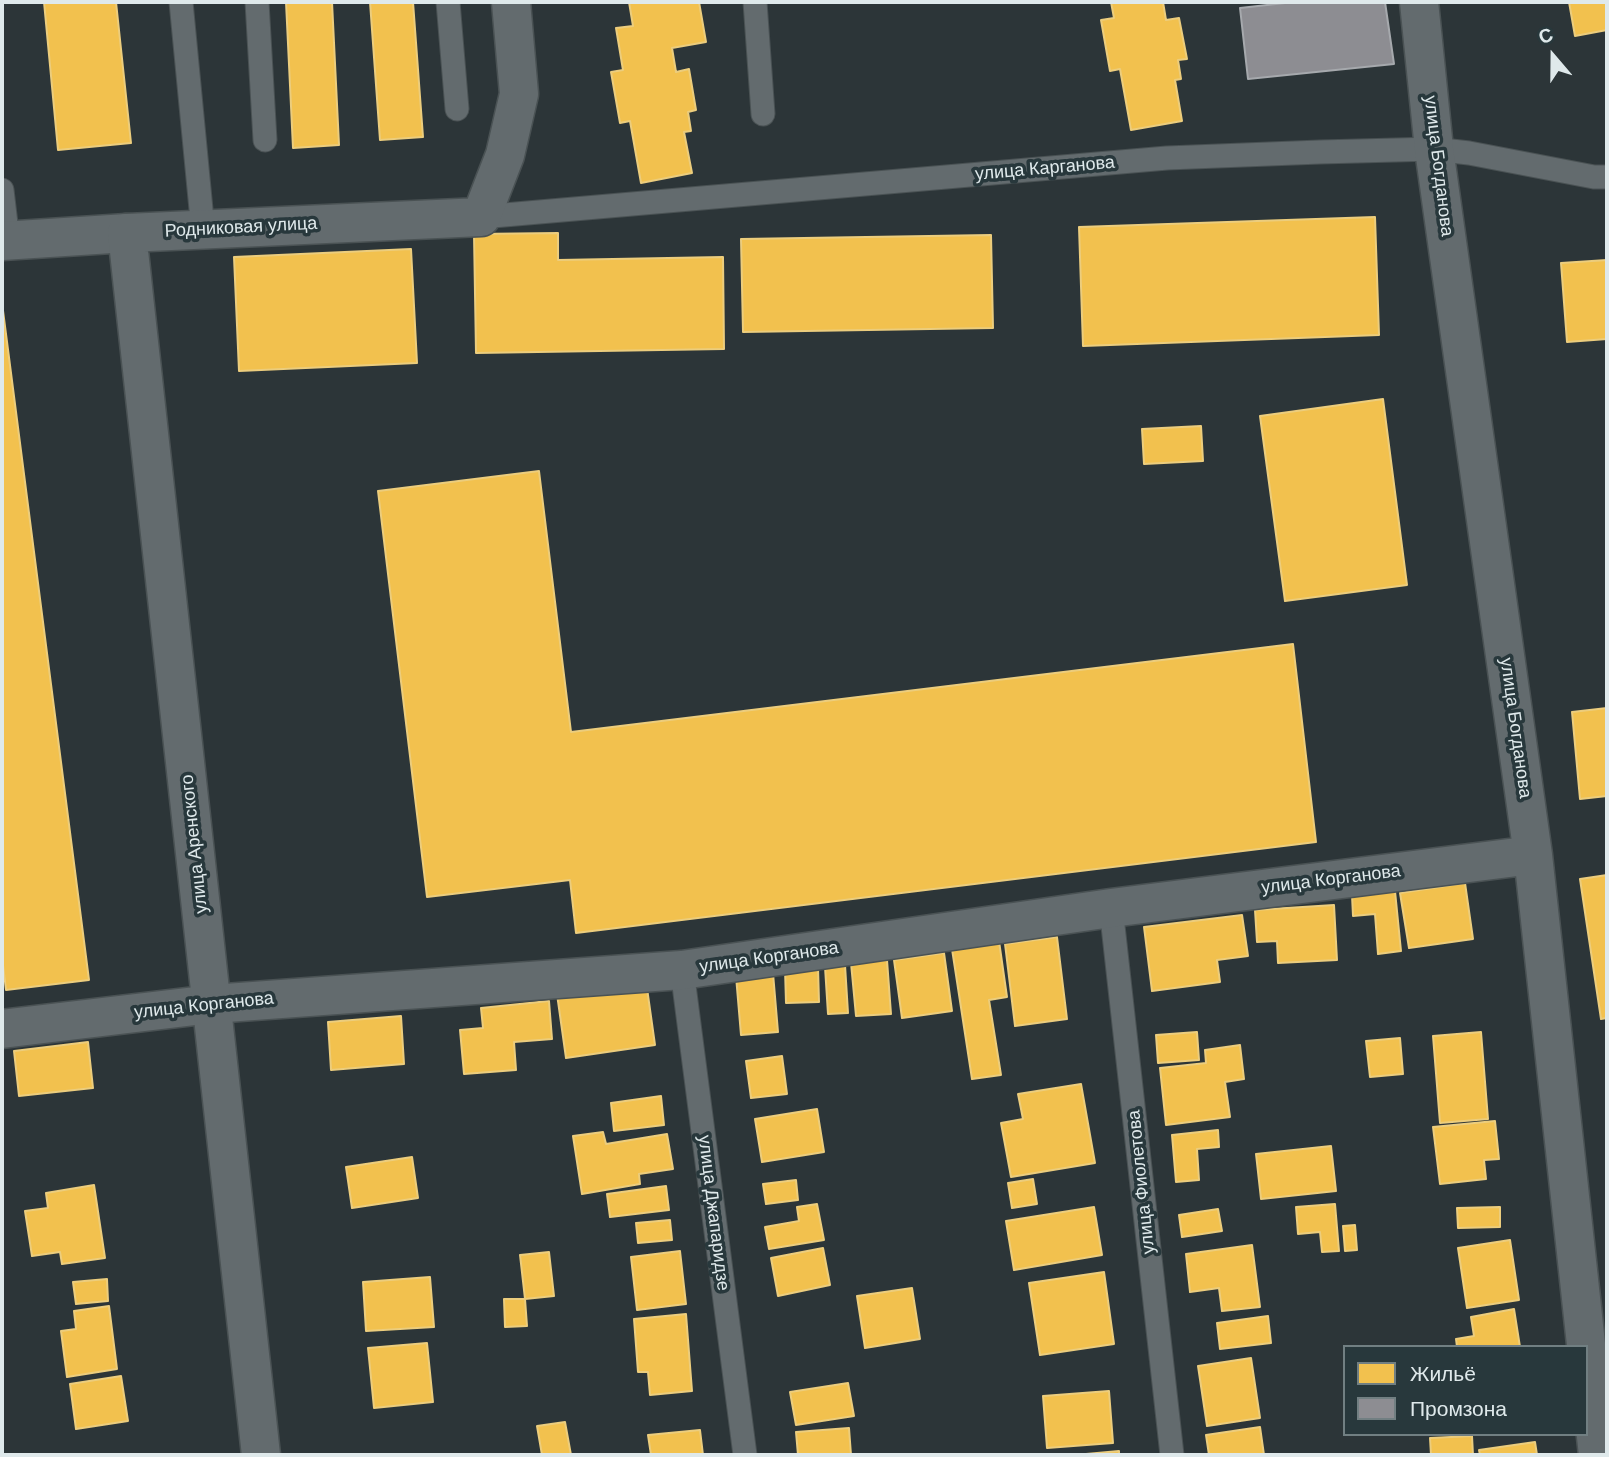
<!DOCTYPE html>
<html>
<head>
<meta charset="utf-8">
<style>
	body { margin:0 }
	#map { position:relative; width:1609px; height:1457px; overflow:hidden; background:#2c3538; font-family:"DM Sans",sans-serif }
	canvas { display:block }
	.frame { position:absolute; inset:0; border:4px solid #dfe9eb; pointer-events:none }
	.legend { position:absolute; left:1343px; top:1345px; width:245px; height:91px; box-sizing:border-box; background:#28383c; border:2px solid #717f82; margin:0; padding:9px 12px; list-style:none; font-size:21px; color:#dfe9eb }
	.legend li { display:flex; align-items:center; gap:14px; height:35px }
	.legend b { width:35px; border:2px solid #717f82 }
	.north { position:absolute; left:1518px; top:21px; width:70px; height:70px; -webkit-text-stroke:5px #28383c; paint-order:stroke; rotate:340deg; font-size:19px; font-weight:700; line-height:28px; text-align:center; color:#dfe9eb }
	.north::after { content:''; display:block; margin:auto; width:24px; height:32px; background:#dfe9eb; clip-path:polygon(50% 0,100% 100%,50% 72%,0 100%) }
</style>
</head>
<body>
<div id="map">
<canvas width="1609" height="1457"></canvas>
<div class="frame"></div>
<ul class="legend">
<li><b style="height:19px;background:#f2c14e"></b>Жильё</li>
<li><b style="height:19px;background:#8d8d92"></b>Промзона</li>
</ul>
<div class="north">С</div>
</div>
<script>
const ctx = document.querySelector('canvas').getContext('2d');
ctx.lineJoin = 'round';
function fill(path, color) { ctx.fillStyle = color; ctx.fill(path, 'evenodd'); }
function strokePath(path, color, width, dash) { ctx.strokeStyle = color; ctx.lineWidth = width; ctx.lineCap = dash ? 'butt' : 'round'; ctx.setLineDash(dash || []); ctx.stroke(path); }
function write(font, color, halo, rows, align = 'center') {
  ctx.font = font + ' "DM Sans",sans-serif'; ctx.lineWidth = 7; ctx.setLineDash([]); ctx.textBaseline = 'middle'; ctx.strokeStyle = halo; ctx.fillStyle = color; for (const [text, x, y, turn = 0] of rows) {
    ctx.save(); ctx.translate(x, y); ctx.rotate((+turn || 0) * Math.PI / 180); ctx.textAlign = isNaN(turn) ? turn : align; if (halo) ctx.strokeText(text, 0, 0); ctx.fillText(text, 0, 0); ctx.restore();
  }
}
const homes = new Path2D(`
	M44 2H116L131 143 58 150Z
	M286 2H332L339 145 293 148Z
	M370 2H413L423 137 380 140Z
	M629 2H699L706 42 672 48 676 72 689 69 696 110 688 112 691 131 684 132 692 173 641 183 630 121 620 123 611 72 623 70 616 28 633 26Z
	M1111 2H1163L1166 20 1179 18 1187 59 1178 60 1181 79 1175 80 1182 121 1131 130 1120 69 1110 71 1101 20 1114 18Z
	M1569 2H1607V30L1575 36Z
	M1375 217 1379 335 1083 346 1079 227Z
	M558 233V260L723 257 724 349 476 353 474 234Z
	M991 235 993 328 743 332 741 239Z
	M411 249 417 363 239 371 234 257Z
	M1607 260V339L1567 342 1561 263Z
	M2 303 89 980 6 990 2 957Z
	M1383 399 1407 585 1285 601 1260 416Z
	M1201 426 1203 461 1144 464 1142 429Z
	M539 471 571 732 1293 644 1316 842 576 933 570 880 427 897 378 491Z
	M1607 708V796L1580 799 1572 712Z
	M1607 875V1018L1601 1019 1580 879Z
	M1465 883 1473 939 1409 948 1400 893Z
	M1395 891 1401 951 1378 954 1375 914 1353 916 1352 895Z
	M1334 905 1337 960 1278 963 1277 941 1257 942 1255 910Z
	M1242 915 1248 956 1217 960 1220 982 1152 991 1144 927Z
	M1057 937 1067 1019 1015 1026 1005 944Z
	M999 941 1007 997 989 1000 1001 1075 972 1079 952 949Z
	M944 953 952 1011 902 1018 894 960Z
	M887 960 891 1014 856 1016 851 963Z
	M845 965 848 1013 828 1014 825 967Z
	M818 967 819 1002 786 1003 785 969Z
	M773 973 778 1032 741 1035 736 976Z
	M646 981 655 1045 566 1058 557 994Z
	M549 1001 552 1039 514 1042 516 1070 464 1074 460 1030 483 1028 481 1008Z
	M401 1016 404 1064 331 1070 328 1022Z
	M1197 1032 1199 1060 1158 1063 1156 1035Z
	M1481 1032 1488 1119 1440 1123 1433 1036Z
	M1400 1038 1403 1074 1370 1077 1366 1041Z
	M88 1042 93 1088 19 1096 14 1051Z
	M1240 1045 1244 1079 1225 1082 1230 1117 1166 1125 1160 1068 1206 1063 1205 1050Z
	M782 1056 787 1094 751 1098 746 1061Z
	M1081 1084 1095 1163 1011 1177 1001 1123 1023 1119 1018 1094Z
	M661 1096 664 1125 614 1131 611 1103Z
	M817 1109 824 1152 762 1162 755 1119Z
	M1495 1121 1499 1159 1484 1160 1486 1179 1440 1184 1433 1127Z
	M1218 1130 1219 1147 1197 1149 1199 1180 1176 1182 1172 1135Z
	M603 1132 606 1144 667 1134 673 1169 639 1174 640 1184 582 1194 573 1136Z
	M1331 1146 1336 1191 1261 1199 1256 1154Z
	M412 1157 418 1198 352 1208 346 1167Z
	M1033 1179 1037 1204 1012 1208 1008 1183Z
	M796 1180 798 1200 766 1204 763 1184Z
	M94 1185 105 1258 62 1264 60 1252 32 1256 25 1211 48 1208 46 1193Z
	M666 1186 669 1210 610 1217 607 1194Z
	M817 1204 824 1240 769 1249 765 1227 799 1221 797 1207Z
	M1335 1204 1339 1251 1322 1252 1320 1232 1298 1234 1296 1207Z
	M1094 1207 1102 1255 1014 1270 1006 1221Z
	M1500 1207V1227L1458 1228 1457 1208Z
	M1218 1209 1222 1231 1182 1237 1179 1215Z
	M670 1220 672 1240 638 1243 636 1223Z
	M1355 1225 1357 1250 1345 1251 1343 1226Z
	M1510 1240 1519 1300 1467 1308 1458 1248Z
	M1252 1245 1260 1307 1222 1311 1219 1288 1190 1292 1186 1254Z
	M823 1248 830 1285 778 1296 771 1258Z
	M680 1251 686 1304 637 1310 631 1257Z
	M549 1252 554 1296 525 1299 520 1255Z
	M1104 1272 1114 1344 1040 1355 1029 1283Z
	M430 1277 434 1327 366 1331 363 1282Z
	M107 1279 108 1301 76 1304 73 1282Z
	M912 1288 920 1339 865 1348 857 1296Z
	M504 1299H525L527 1326 505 1327Z
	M109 1306 117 1369 67 1377 61 1331 76 1329 74 1311Z
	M1514 1309 1520 1347H1457L1456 1339 1474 1336 1471 1317Z
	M686 1314 692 1391 650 1395 648 1372H638L634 1319Z
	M1268 1316 1271 1343 1220 1349 1217 1323Z
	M427 1343 433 1402 374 1408 368 1348Z
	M1251 1358 1260 1418 1207 1426 1198 1366Z
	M121 1376 128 1421 76 1429 70 1384Z
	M848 1383 854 1416 796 1425 790 1392Z
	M1109 1391 1113 1443 1047 1448 1043 1396Z
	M565 1422 571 1455H542L537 1426Z
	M1260 1427 1264 1455H1209L1206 1435Z
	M849 1428 851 1455H798L796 1432Z
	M700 1430 703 1455H651L648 1435Z
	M1472 1436 1473 1455H1431L1430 1438Z
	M1535 1442 1537 1455H1480L1479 1450Z
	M1119 1451V1455H1075Z`);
fill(homes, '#f2c14e');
strokePath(homes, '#eccd7d', 2);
const industry = new Path2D(`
	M1294 2H1385L1394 64 1248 79 1240 8Z`);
fill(industry, '#8d8d92');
strokePath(industry, '#a6a9ad', 2);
const lane = new Path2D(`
	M181 2 203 230
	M257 2 265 140
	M448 2 457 109
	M755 2 763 114
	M2 190 8 241
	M481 217 1167 158 1320 152 1434 149 1469 153 1594 177H1607
	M1111 908 1172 1455
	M682 970 745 1455`);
const street = new Path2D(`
	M1419 2 1434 149 1533 855 1598 1455
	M2 241 127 233
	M2 1029 212 1004 682 970 1111 908 1533 855`);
const secondary = new Path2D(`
	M261 1455 127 233 481 217 505 155 519 94 511 2`);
strokePath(lane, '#4a5254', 25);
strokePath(street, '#4a5254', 41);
strokePath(secondary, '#4a5254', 41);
strokePath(lane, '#636b6e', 23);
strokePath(street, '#636b6e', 38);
strokePath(secondary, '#636b6e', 38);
write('18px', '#dfe9eb', '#28383c', [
	["улица Богданова",1438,166,83],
	["улица Карганова",1045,169,-5],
	["Родниковая улица",241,228,-3],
	["улица Богданова",1515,728,82],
	["улица Аренского",195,844,-96],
	["улица Корганова",1331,880,-7],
	["улица Корганова",769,958,-8],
	["улица Корганова",204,1006,-6],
	["улица Фиолетова",1142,1182,-96],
	["улица Джапаридзе",713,1213,83]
]);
</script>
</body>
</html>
